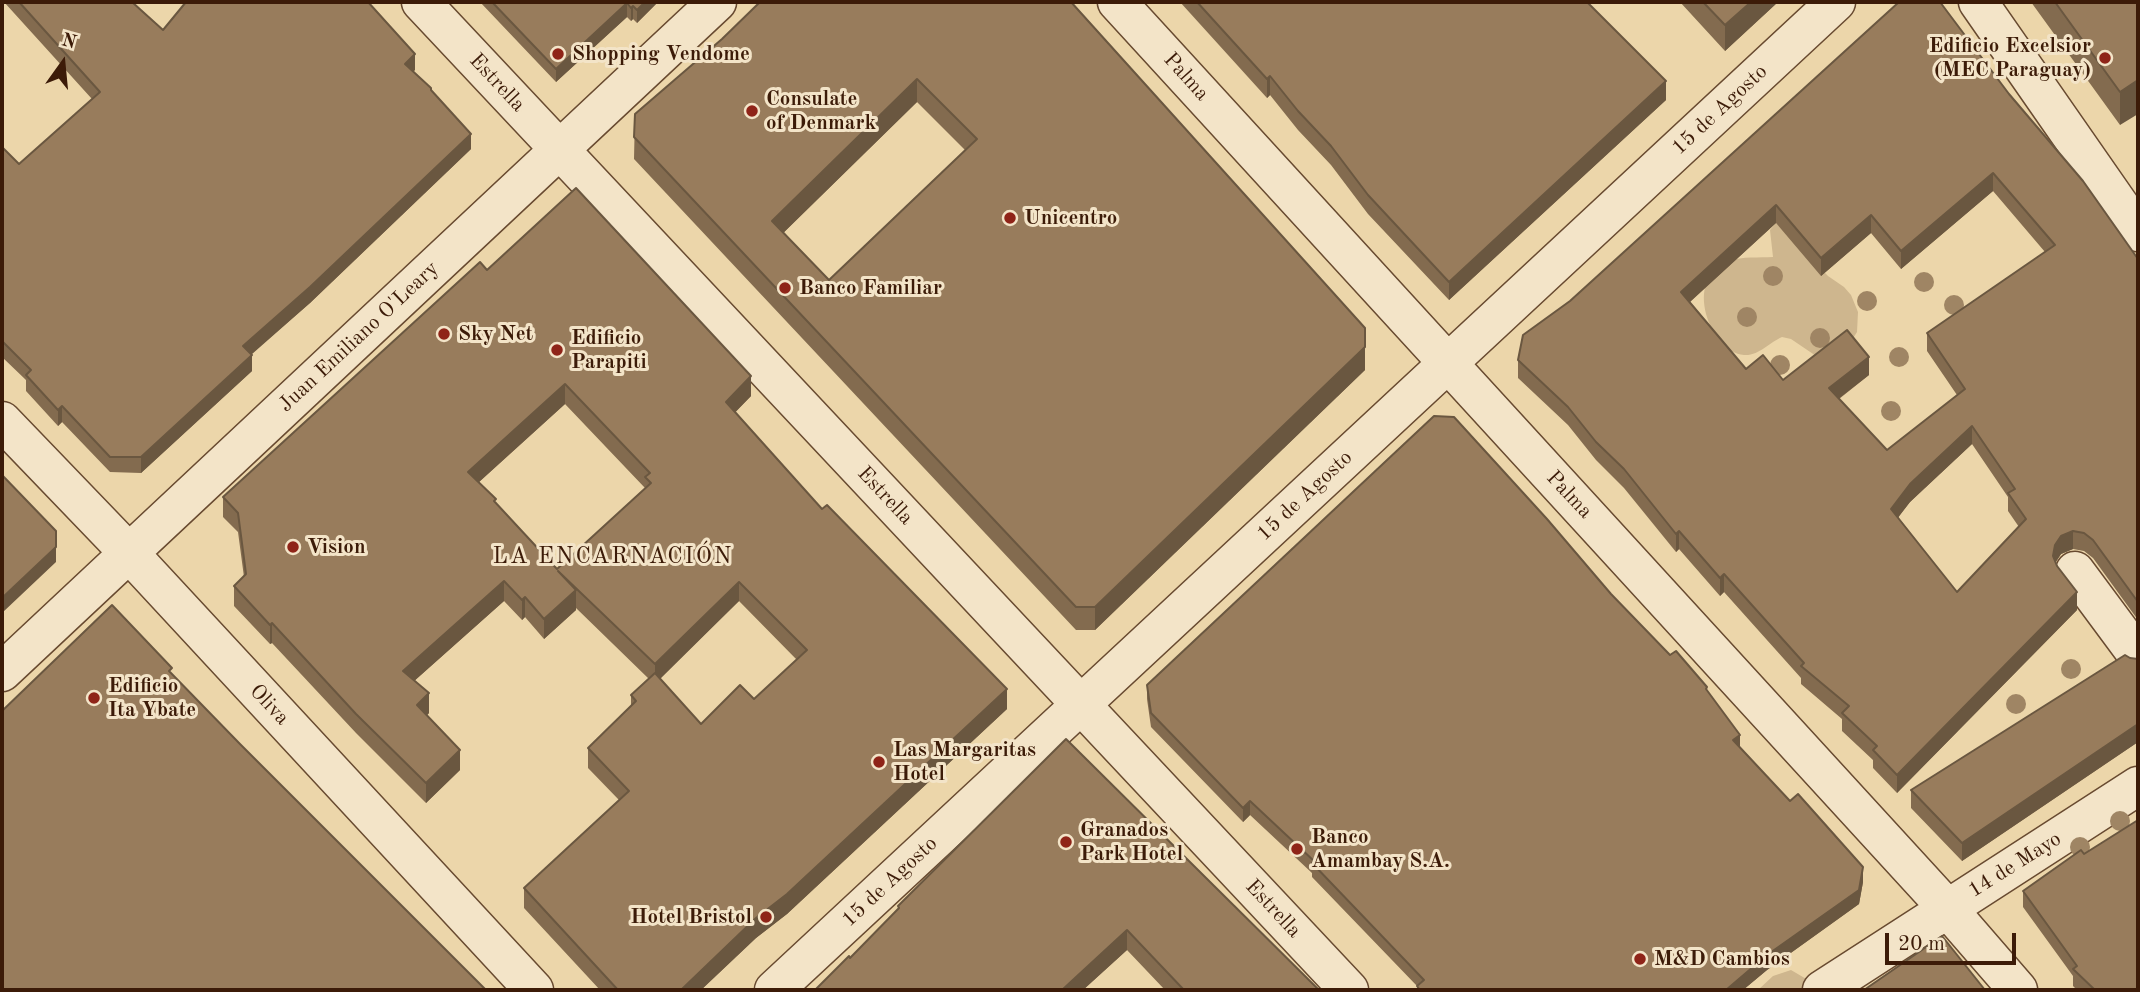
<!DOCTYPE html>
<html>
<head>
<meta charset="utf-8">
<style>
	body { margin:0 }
	#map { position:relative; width:2140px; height:992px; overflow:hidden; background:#ecd6aa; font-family:"Old Standard TT",serif }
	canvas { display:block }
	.frame { position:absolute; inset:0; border:4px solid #3c1b08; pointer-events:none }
	.north { position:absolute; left:28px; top:28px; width:70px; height:70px; -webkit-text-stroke:5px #f3e4c8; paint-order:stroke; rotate:15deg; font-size:19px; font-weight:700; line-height:28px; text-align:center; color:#3c1b08 }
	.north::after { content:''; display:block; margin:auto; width:24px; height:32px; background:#3c1b08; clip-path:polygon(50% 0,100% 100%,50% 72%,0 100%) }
	.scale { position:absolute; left:1885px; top:933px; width:131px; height:32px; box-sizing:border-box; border:4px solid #3c1b08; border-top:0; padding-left:9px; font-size:21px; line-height:24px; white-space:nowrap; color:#3c1b08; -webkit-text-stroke:5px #f3e4c8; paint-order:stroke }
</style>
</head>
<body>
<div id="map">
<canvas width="2140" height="992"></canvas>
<div class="frame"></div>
<div class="north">N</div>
<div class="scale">20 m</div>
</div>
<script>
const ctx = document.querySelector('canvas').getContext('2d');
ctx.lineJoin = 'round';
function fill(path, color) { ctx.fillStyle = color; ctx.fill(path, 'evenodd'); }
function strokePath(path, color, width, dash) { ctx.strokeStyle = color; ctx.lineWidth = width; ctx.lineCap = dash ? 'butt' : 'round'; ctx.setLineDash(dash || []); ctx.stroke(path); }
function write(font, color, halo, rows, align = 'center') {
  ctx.font = font + ' "Old Standard TT",serif'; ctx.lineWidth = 6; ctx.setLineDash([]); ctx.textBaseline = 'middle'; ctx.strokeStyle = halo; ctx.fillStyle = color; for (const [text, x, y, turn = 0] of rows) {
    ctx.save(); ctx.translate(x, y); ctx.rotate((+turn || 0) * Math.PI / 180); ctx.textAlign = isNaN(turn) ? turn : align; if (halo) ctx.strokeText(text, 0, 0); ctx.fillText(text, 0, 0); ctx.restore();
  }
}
fill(new Path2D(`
	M1776 223 1828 276 1844 287 1851 295 1858 312 1857 332 1852 340 1822 360 1791 339 1782 337C1770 342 1759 356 1744 355 1711 353 1681 278 1729 261 1742 256 1760 258 1773 257L1770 230Z
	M1791 970 1808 980 1811 990H1758L1773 976Z`), '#ceb68e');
const minor = new Path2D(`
	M421 2 1349 990
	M1117 2 1947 908 2018 990
	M1978 2 2138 232
	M2 421 129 553 534 990
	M2075 571 2138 656
	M2 672 717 2
	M774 990 1836 2
	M1822 990 2138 786`);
strokePath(minor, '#684a30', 41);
strokePath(minor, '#f3e4c8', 38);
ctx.fillStyle = '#9f8564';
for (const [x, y] of [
	[1773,276],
	[1924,282],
	[1867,301],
	[1954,305],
	[1747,317],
	[1820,338],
	[1899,357],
	[1780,365],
	[1891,411],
	[2071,669],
	[2016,704],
	[2120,821],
	[2080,847]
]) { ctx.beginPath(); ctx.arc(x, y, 10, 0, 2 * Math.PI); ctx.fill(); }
fill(new Path2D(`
	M4 2H132L163 30 415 70 413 71 431 90 471 149 310 303 251 354 252 371 141 473 110 472 62 422 58 426 26 391V380L2 357V147L19 164 92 99Z
	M480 2H658L637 23 633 19 631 21 627 17 556 82Z
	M1071 2 1365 370 1095 630H1076L634 159 635 114ZM917 102 965 150 829 280 783 233Z
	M1180 2H1587L1666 100 1449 300 1368 214 1331 165 1298 130 1270 95 1267 98Z
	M1680 2H1778L1725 51Z
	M2031 2H2138L2120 125Z
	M2009 94 2138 259V620L2093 558 2084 551 2073 549 2061 554 2056 562 2077 610 1897 793 1873 768V760L1842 731V719L1801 684V678L1724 592 1720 596 1679 549 1676 552 1624 488 1596 460 1568 425 1518 378V360L1570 301ZM1993 191 2045 252 1927 333V351L1957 395 1887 450 1839 399 1869 375 1783 380 1746 369 1690 302 1776 223 1821 276 1871 233 1901 269ZM1972 444 2008 497V511L2019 527 1957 592 1898 517 1910 502Z
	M487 270 751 396 735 412 822 509 1007 709 787 914 756 938 701 990H600L524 908V888L619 800 588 768V748L631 706V695L649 679 576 608V610L544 639 525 617 522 620 504 601 414 681 429 713 426 716 460 770 426 803 356 733 272 643 270 644 234 606V586L244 577 238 532 223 517V497ZM565 404 645 488 557 569 496 503 479 482ZM739 601 797 660 754 699 701 724 660 678Z
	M1611 594 1670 655 1707 691 1740 747 1863 882 1859 904 1767 970 1743 990H1417V986L1312 877V873L1250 815 1243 822 1151 727 1147 699V685Z
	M2130 658 2138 659V742L1962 861 1911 808V790Z
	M1066 739 1319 990H1165L1127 950 1083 990H815L850 958 898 910V906Z
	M2023 891 2138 990H2077L2073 986V976L2023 907Z`), '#836b4f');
fill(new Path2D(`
	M645 2H658L637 23V10Z
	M1751 2H1778L1725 51V25Z
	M627 3V17L556 82V69Z
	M633 6V19L631 21V8Z
	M415 54V70L405 80V64Z
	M1270 76V95L1267 98V79Z
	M917 79V102L772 244V221Z
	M2138 80V114L2120 125V92Z
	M1666 81V100L1449 300V282Z
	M471 134V149L310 303 243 362V346Z
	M1993 173V191L1901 269V251Z
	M1776 205V223L1681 310V292Z
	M1871 215V233L1821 276V258Z
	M1365 328V370L1095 630V607Z
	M252 355V371L141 473V457Z
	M1869 357V375L1829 406V388Z
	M751 376V396L726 422V402Z
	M565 384V404L468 492V472Z
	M62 406V422L58 426V410Z
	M1972 426V444L1910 502 1891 527V509L1910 484Z
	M1679 531V549L1676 552V534Z
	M2073 531V549L2061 554 2055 563 2053 556 2055 545 2061 536Z
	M56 547V562L2 613V598Z
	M1724 574V592L1720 596V578Z
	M504 581V601L403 691V671Z
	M739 582V601L655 684V664Z
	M576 590V610L544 639V619Z
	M2077 592V610L1897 793V775Z
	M525 597V617L522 620V600Z
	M272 623V643L270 644V625Z
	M1007 689V709L787 914 756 938 701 990H681L756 918Z
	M429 693V713L417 725V705Z
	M2138 724V742L1962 861V843Z
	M1740 735V749L1733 740Z
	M460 750V770L426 803V783Z
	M1250 801V815L1243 822V808Z
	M1863 867V882L1859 904 1767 970 1743 990H1726Z
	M1127 930V950L1083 990H1062Z`), '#6a5740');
const building = new Path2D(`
	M19 2H132L163 30 186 2H368L415 54 405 64 431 88V90L471 134 310 287 243 346 252 355 141 457H110L62 406 58 410 26 375 31 370 2 341V147L19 164 100 92Z
	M492 2H645L637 10 633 6 631 8 627 3 556 69Z
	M760 2H1071L1365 328V347L1095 607H1076L634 137 635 114 722 39ZM917 79 977 139 829 280 772 221Z
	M1197 2H1587L1666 81 1449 282 1368 195 1331 146 1298 111 1270 76 1267 79Z
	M1703 2H1751L1725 25Z
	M1899 2H1940L2009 94 2083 181 2138 259V602L2093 540 2084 533 2073 531 2061 536 2055 545 2053 556 2057 566 2077 592 1897 775 1873 750 1877 746 1842 713 1849 706 1801 666 1804 663 1724 574 1720 578 1679 531 1676 534 1624 469 1596 442 1568 407 1518 360 1523 335 1570 301ZM1993 173 2055 245 1927 333 1965 389 1887 450 1829 388 1869 357 1847 330 1783 380 1763 355 1746 369 1681 292 1776 205 1821 258 1871 215 1901 251ZM1972 426 2015 489 2008 493 2026 519 1957 592 1891 509 1910 484Z
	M2055 2H2138V80L2120 92Z
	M576 188 751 376 726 402 822 509 827 505 1007 689 787 894 756 918 681 990H618L524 888 629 791 588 748 636 701 631 695 655 673 701 724 740 685 754 699 807 650 739 582 655 664 558 571 576 590 544 619 525 597 522 600 504 581 403 671 429 693 417 705 460 750 426 783 356 714 272 623 270 625 234 586 246 574 238 513 223 497 480 262 487 270ZM565 384 650 473 645 477 651 483 557 569 494 501 496 499 468 472Z
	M1434 416 1454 417 1547 519 1611 594 1670 655 1676 651 1707 687 1706 689 1740 735 1733 740 1790 801 1798 794 1863 867 1859 890 1767 955 1726 990H1420L1417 986 1424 980 1312 863 1314 861 1250 801 1243 808 1151 713 1147 685Z
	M2 475 56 531V547L2 598Z
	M112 605 172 668 169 671 240 744 486 990H2V711Z
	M2125 655 2130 658 2138 659V724L1962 843 1911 790Z
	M1066 739 1319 990H1184L1127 930 1062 990H815L849 956 850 958 899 908 898 906Z
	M2138 820V990H2095L2073 969 2077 966 2023 891 2081 850 2084 854Z
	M1942 936 1985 990H1864Z`);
fill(building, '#987c5c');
strokePath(building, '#6a5740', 2);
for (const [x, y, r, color] of [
	[558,54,7,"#8f2418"],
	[2105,58,7,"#8f2418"],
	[752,111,7,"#8f2418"],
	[1010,218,7,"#8f2418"],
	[785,288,7,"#8f2418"],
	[444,334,7,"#8f2418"],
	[557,350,7,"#8f2418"],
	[293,547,7,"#8f2418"],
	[94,698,7,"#8f2418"],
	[879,762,7,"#8f2418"],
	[1066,842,7,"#8f2418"],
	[1297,849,7,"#8f2418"],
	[766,917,7,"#8f2418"],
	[1640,959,7,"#8f2418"]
]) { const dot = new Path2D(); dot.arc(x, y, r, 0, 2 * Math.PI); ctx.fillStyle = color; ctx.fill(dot); strokePath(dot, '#f3e4c8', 2.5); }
write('bold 21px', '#3c1b08', '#f3e4c8', [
	["Edificio Excelsior",2091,46,"right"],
	["(MEC Paraguay)",2091,70,"right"],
	["Shopping Vendome",572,54],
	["Consulate",766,99],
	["of Denmark",766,123],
	["Unicentro",1024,218],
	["Banco Familiar",799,288],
	["Sky Net",458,334],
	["Edificio",571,338],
	["Parapiti",571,362],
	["Vision",307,547],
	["Edificio",108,686],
	["Ita Ybate",108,710],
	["Las Margaritas",893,750],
	["Hotel",893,774],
	["Granados",1080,830],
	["Park Hotel",1080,854],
	["Banco",1311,837],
	["Amambay S.A.",1311,861],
	["Hotel Bristol",752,917,"right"],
	["M&D Cambios",1654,959]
], 'left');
write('21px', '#3c1b08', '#f3e4c8', [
	["Palma",1186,77,48],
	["Estrella",497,83,47],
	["15 de Agosto",1720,110,-43],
	["Juan Emiliano O'Leary",359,337,-43],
	["Palma",1569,495,47],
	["Estrella",885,496,47],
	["15 de Agosto",1305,496,-43],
	["Oliva",269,705,47],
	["14 de Mayo",2015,865,-32],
	["15 de Agosto",890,882,-43],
	["Estrella",1273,909,47]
]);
ctx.letterSpacing = '2px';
write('23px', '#3c1b08', '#f3e4c8', [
	["LA ENCARNACIÓN",613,557]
]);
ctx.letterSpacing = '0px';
</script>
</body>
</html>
